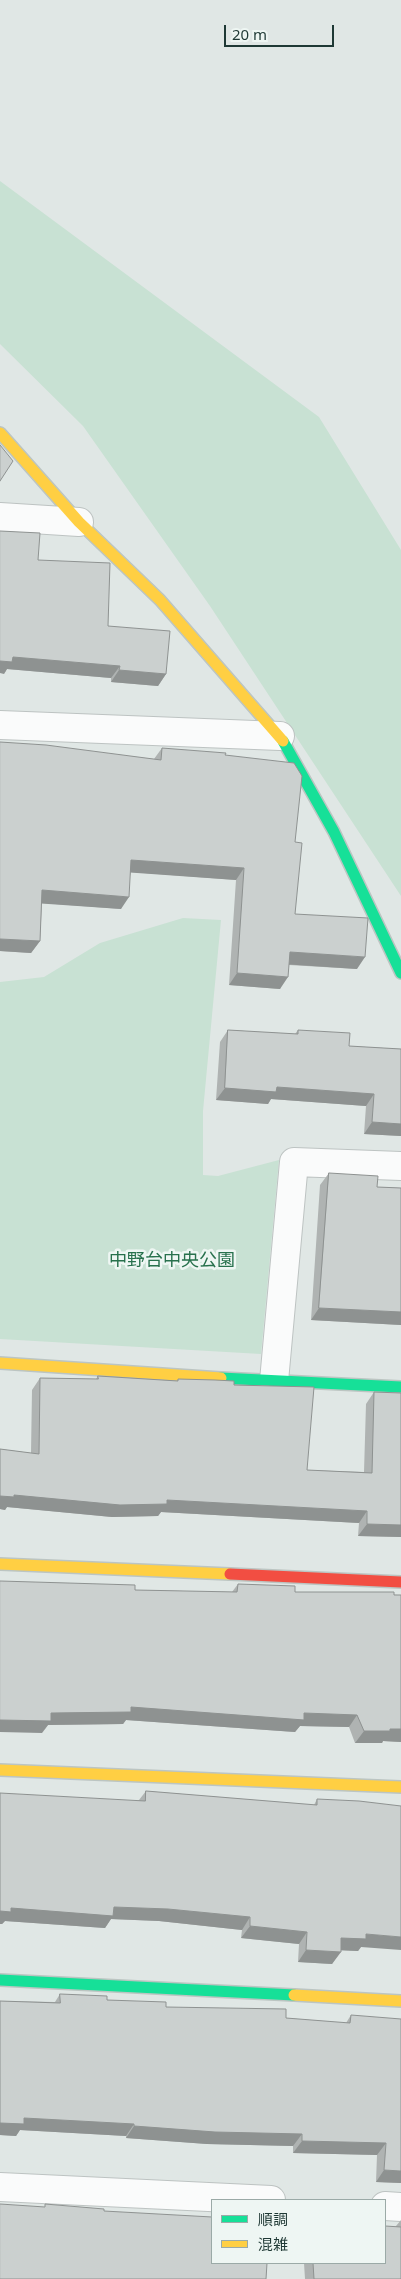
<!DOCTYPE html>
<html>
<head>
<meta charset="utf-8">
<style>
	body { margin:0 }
	#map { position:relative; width:401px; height:2279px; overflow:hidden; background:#e0e7e5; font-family:"Noto Sans","Noto Sans JP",sans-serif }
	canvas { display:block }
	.legend { position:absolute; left:211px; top:2199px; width:175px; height:65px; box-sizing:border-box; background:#eef6f3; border:1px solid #9baaa7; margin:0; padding:6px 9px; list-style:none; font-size:15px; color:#1f3935 }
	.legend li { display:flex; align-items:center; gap:10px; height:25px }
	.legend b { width:25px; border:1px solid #9baaa7 }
	.scale { position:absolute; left:224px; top:25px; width:110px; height:22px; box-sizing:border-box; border:2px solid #1f3935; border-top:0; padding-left:6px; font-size:15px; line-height:18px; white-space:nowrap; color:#1f3935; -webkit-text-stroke:4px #eef6f3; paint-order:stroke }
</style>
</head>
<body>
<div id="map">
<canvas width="401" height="2279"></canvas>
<ul class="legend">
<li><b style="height:6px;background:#16e098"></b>順調</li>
<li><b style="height:6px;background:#ffcf43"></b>混雑</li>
</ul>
<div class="scale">20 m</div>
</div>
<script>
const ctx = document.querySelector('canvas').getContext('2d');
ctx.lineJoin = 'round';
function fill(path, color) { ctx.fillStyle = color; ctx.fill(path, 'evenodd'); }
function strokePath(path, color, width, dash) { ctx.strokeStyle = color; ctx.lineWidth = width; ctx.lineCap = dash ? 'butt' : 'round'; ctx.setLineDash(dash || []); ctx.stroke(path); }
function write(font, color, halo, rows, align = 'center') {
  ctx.font = font + ' "Noto Sans","Noto Sans JP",sans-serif'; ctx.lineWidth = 5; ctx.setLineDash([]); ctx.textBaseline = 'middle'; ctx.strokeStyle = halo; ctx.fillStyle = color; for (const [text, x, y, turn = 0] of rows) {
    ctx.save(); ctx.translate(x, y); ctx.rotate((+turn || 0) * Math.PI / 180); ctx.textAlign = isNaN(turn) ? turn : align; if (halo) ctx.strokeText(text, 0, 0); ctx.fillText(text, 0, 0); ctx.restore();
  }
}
fill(new Path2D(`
	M0 181 319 417 401 550V896L210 606 83 426 0 344Z
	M183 918 221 920 203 1111V1175L218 1176 279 1160 261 1354 0 1339V982L44 977 100 943Z`), '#c8e1d3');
const street = new Path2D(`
	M0 517 79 522
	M0 725 280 736
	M274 1381 294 1162 401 1166
	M0 2187 271 2200
	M385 2206 401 2207`);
const fast = new Path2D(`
	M283 741 334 832 401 973
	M221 1378 401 1387
	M0 1980 294 1995`);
const slow = new Path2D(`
	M0 433 79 522 160 600 283 741
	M0 1363 221 1378
	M0 1564 230 1574
	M0 1770 401 1787
	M294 1995 401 2001`);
const jam = new Path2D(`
	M230 1574 401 1582`);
strokePath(street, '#bdc3c2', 30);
strokePath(fast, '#bcc5c2', 14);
strokePath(slow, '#bcc5c2', 14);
strokePath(jam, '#bcc5c2', 14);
strokePath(street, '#fafbfb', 28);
strokePath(fast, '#16e098', 11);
strokePath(slow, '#ffcf43', 11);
strokePath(jam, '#f24e42', 11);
fill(new Path2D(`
	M38 560 108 626 166 674 158 686 111 682V678L7 669 4 674Z
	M0 742 154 759 162 748 225 755 295 842V914L357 969 289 965 280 989 229 985 236 880 131 872 121 909 42 903 40 941 31 953 0 951Z
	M228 1030 295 1034 298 1030 349 1046 401 1049V1136L364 1134 366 1106 271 1099 268 1104 216 1100 220 1042Z
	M329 1173 377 1187 401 1188V1325L311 1320 320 1185Z
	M98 1376 177 1381 178 1379 234 1385 307 1470 364 1472 366 1404 374 1392 401 1393V1537L358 1536 359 1523 161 1512 158 1516 112 1517 7 1507 5 1510 0 1509V1449L31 1453 32 1390 40 1378 96 1379Z
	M238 1584 295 1592 401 1595V1742L383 1741 382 1743H355L349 1727 300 1726 295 1732 126 1720 123 1724 48 1725 42 1733 135 1590 232 1592Z
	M146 1791 314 1805 317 1799 361 1947 358 1951 341 1950 332 1964 298 1962 299 1944 241 1938 242 1930 159 1921 111 1919 105 1928 5 1921 2 1924H0L139 1800Z
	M60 1994 166 2007 286 2018 346 2023 351 2015 401 2183 376 2182 377 2155 293 2153V2146L207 2144 126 2138V2136L20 2130 16 2136 0 2135V2001L55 2002Z
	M401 2220V2279H305L304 2263H385L396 2226Z`), '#afb3b2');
fill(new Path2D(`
	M13 657 120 666 111 678 7 669 4 674 0 673V661Z
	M119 670 166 674 158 686 111 682Z
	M131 860 244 868 236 880 123 872Z
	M42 890 129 897 121 909 34 903Z
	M0 939 40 941 31 953 0 951Z
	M290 952 365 957 357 969 282 964Z
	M237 973 288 977 280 989 229 985Z
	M277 1087 374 1094 366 1106 271 1099 268 1104 216 1100 225 1088Z
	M372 1122 401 1124V1136L364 1134Z
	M319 1308 401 1312V1325L311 1320Z
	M14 1495 167 1500 367 1511 359 1523 161 1512 158 1516 112 1517 7 1507 5 1510 0 1509V1496Z
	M367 1524 401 1525V1537L358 1536Z
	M131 1707 304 1713 357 1715 349 1727 300 1726 295 1732 126 1720 123 1724 48 1725 42 1733 0 1732V1720L51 1713Z
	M390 1729H401V1742L383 1741 382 1743H355L364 1731Z
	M114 1907 168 1909 250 1917 242 1930 159 1921 111 1919 105 1928 5 1921 2 1924H0V1911L11 1908Z
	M250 1926 307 1932 299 1944 241 1938Z
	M366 1934 401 1937V1950L361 1947 358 1951 333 1950 341 1938Z
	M306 1950 341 1952 332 1964 298 1962Z
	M24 2118 134 2124 126 2136 20 2130 16 2136 0 2135V2123Z
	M134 2126 302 2134 293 2146 207 2144 126 2138Z
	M302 2141 386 2143 377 2155 293 2153Z
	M384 2170 401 2171V2183L376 2182Z`), '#8e9291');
const building = new Path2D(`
	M0 445 13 461 0 481Z
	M0 531 40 533 38 560 110 563 108 626 170 631 166 674 119 670 120 666 13 657 12 662 0 661Z
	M0 742 46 745 161 760 162 748 226 753 225 755 294 763 302 776 295 842 302 843 295 914 368 918 365 957 290 952 288 977 237 973 244 868 131 860 129 897 42 890 40 941 0 939Z
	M228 1030 298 1034V1030L350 1033 349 1046 401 1049V1124L372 1122 374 1094 277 1087 276 1092 225 1088Z
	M329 1173 378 1176 377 1187 401 1188V1312L319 1308Z
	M98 1376 178 1381V1379L215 1380 234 1381V1385L314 1387 307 1470 372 1473 374 1392 401 1393V1525L367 1524V1511L167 1500V1504L120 1505 14 1495V1497L0 1496V1449L39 1454 40 1378 98 1379Z
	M0 1581 135 1585V1590L237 1592 238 1584 295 1586V1592H394V1595H401V1729H390V1731H364L357 1715 304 1713V1720L131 1707V1712L51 1713V1721L0 1720Z
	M146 1791 317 1805V1799L359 1801 401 1806V1937L366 1934V1939L341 1938V1952L306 1950 307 1932 250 1926V1917L168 1909 114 1907 113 1916 11 1908V1912L0 1911V1793L145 1801Z
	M60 1994 107 1996V2000L166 2002V2007L286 2009V2018L350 2023 351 2015 401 2019V2171L384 2170 386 2143 302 2141V2134L215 2132 134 2126V2124L24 2118V2124L0 2123V2001L60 2003Z
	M0 2204 45 2207V2204L104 2209V2211L212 2217V2263H267L266 2279H0Z
	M385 2226 401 2227V2279H314L313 2263H385Z`);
fill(building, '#cbd0cf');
strokePath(building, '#8e9291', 1);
write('18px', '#28714d', '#eef6f3', [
	["中野台中央公園",172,1261]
]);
</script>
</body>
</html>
